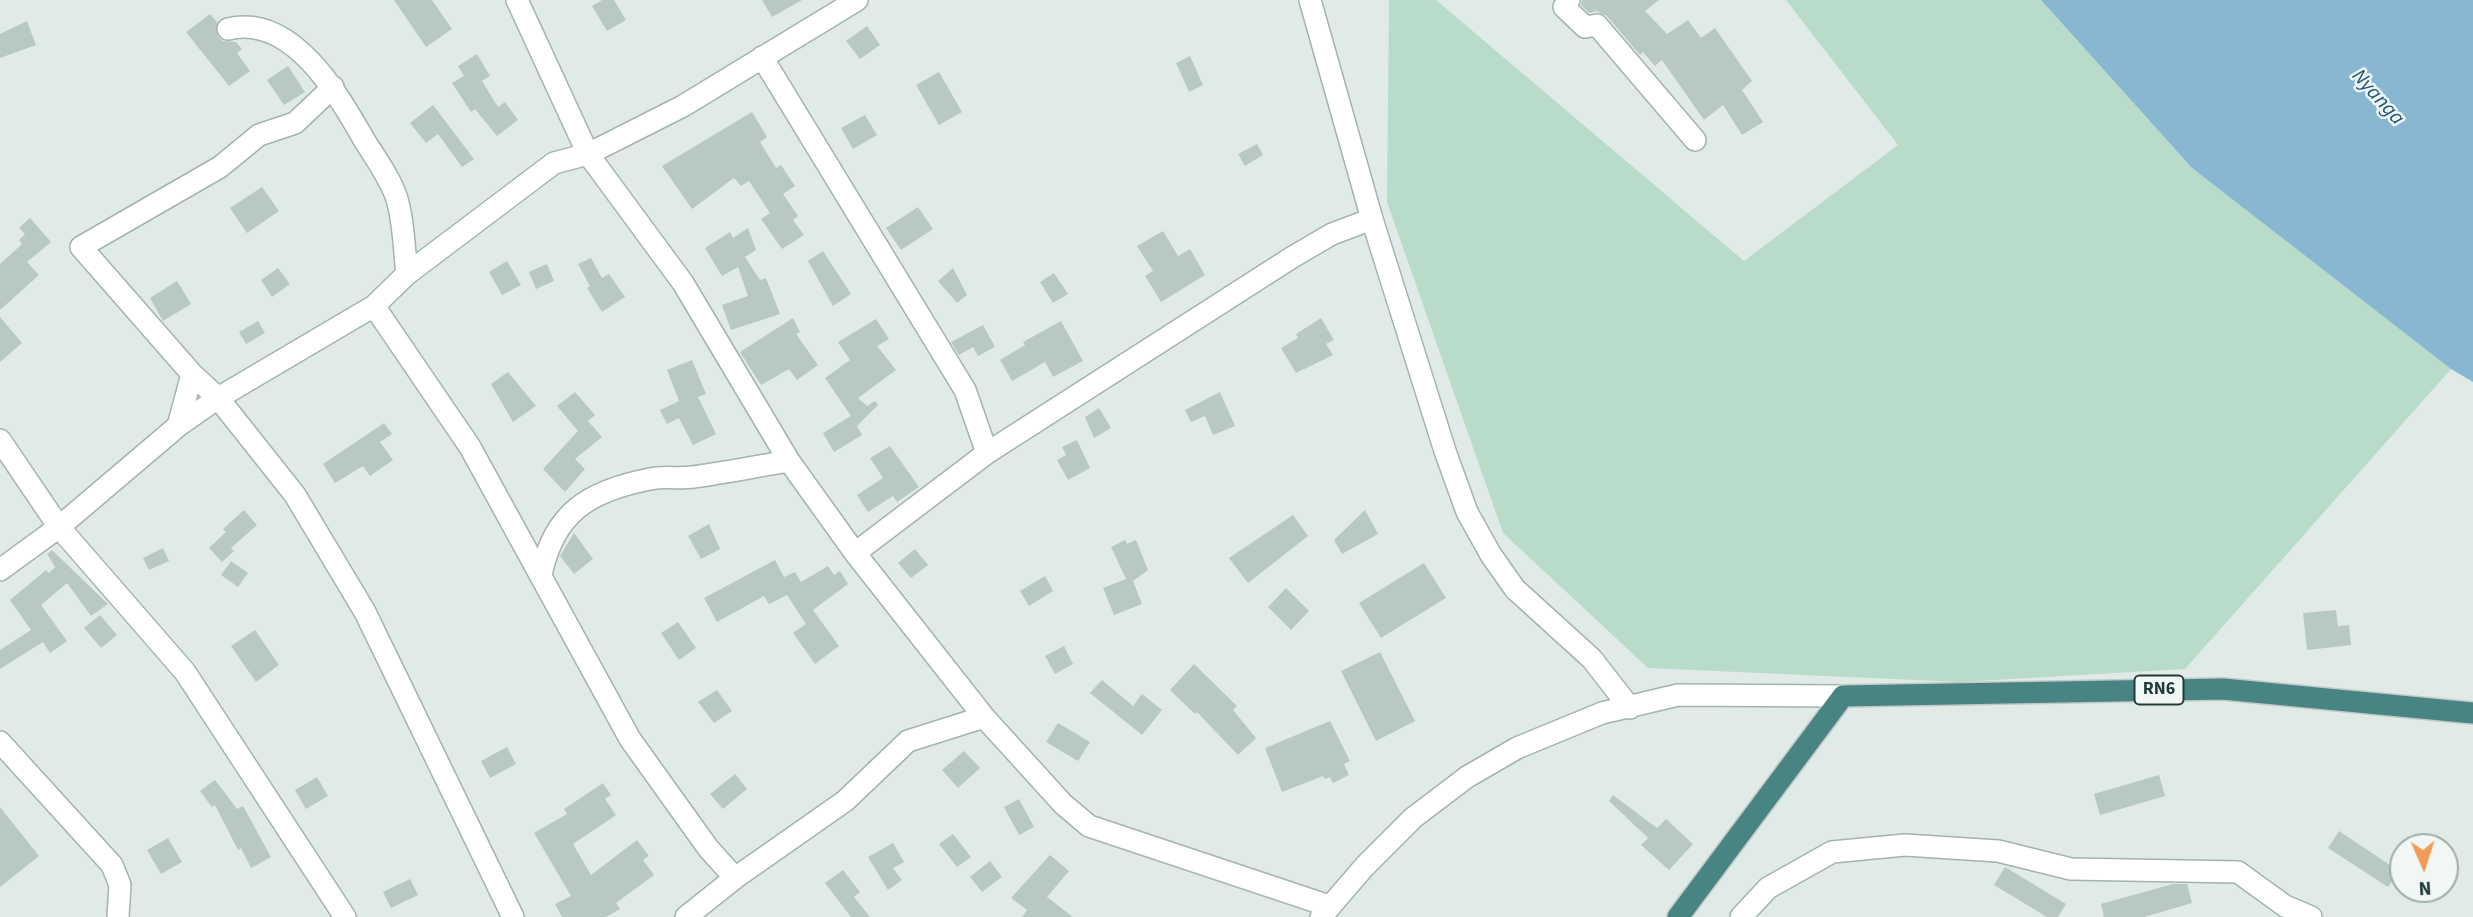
<!DOCTYPE html>
<html>
<head>
<meta charset="utf-8">
<style>
	body { margin:0 }
	#map { position:relative; width:2473px; height:917px; overflow:hidden; background:#e0ebe8; font-family:"Source Sans 3",sans-serif }
	canvas { display:block }
	.north { position:absolute; left:2389px; top:833px; width:70px; height:70px; box-sizing:border-box; background:#f0f7f5; border:2px solid #9dacaa; border-radius:50%; rotate:177deg; font-size:19px; font-weight:700; line-height:28px; text-align:center; color:#203b39 }
	.north::after { content:''; display:block; margin:auto; width:24px; height:32px; background:#f29b56; clip-path:polygon(50% 0,100% 100%,50% 72%,0 100%) }
</style>
</head>
<body>
<div id="map">
<canvas width="2473" height="917"></canvas>
<div class="north">N</div>
</div>
<script>
const ctx = document.querySelector('canvas').getContext('2d');
ctx.lineJoin = 'round';
function fill(path, color) { ctx.fillStyle = color; ctx.fill(path, 'evenodd'); }
function strokePath(path, color, width, dash) { ctx.strokeStyle = color; ctx.lineWidth = width; ctx.lineCap = dash ? 'butt' : 'round'; ctx.setLineDash(dash || []); ctx.stroke(path); }
function write(font, color, halo, rows, align = 'center') {
  ctx.font = font + ' "Source Sans 3",sans-serif'; ctx.lineWidth = 5; ctx.setLineDash([]); ctx.textBaseline = 'middle'; ctx.strokeStyle = halo; ctx.fillStyle = color; for (const [text, x, y, turn = 0] of rows) {
    ctx.save(); ctx.translate(x, y); ctx.rotate((+turn || 0) * Math.PI / 180); ctx.textAlign = isNaN(turn) ? turn : align; if (halo) ctx.strokeText(text, 0, 0); ctx.fillText(text, 0, 0); ctx.restore();
  }
}
fill(new Path2D(`
	M1389 0H1436L1744 261 1898 145 1786 0H2041L2192 168 2451 369 2185 669 1960 682 1648 668 1503 533 1387 202Z`), '#b8dcc9');
fill(new Path2D(`
	M2041 0H2473V382L2451 369 2192 168Z`), '#87b7d1');
fill(new Path2D(`
	M394 0H432L452 29 426 47Z
	M602 0H614L626 20 607 31 592 6Z
	M762 0H802L772 17Z
	M1582 0H1659L1645 11 1667 34 1688 20 1701 38 1715 28 1752 81 1742 90 1763 122 1742 135 1723 105 1704 120 1662 60 1655 66 1643 52 1640 55 1607 16 1597 11 1589 13 1581 5Z
	M210 14 217 22 218 37 223 41 236 42 242 49 237 53 250 71 229 86 186 32Z
	M27 21 36 45 0 58V34Z
	M867 26 880 45 860 59 846 41Z
	M477 54 490 76 482 81 498 107 505 102 518 120 497 136 475 109 471 112 452 83 464 76 458 66Z
	M1190 56 1203 85 1189 92 1176 63Z
	M288 66 305 92 284 105 267 80Z
	M939 72 962 112 939 125 916 85Z
	M433 105 474 159 462 167 438 134 426 143 410 123Z
	M752 112 767 137 760 142 776 168 781 165 795 186 783 194 798 216 793 220 804 235 782 249 761 219 770 213 749 181 741 186 734 178 692 209 662 166Z
	M865 115 877 135 853 149 841 128Z
	M1257 144 1263 155 1245 166 1238 154Z
	M262 187 279 211 247 233 230 208Z
	M918 207 933 229 901 250 886 228Z
	M30 218 51 242 27 262 39 275 0 310V264L22 244 19 240 25 234 19 228Z
	M748 228 756 250 745 257 760 280 766 278 780 314 731 330 722 305 748 296 738 267 722 276 705 248 730 232 733 238Z
	M1163 231 1178 256 1190 249 1205 275 1161 302 1145 276 1153 271 1137 246Z
	M823 251 851 294 833 306 808 261Z
	M591 258 602 278 609 274 625 297 602 312 587 288 590 286 578 264Z
	M507 261 521 285 502 295 489 272Z
	M547 264 554 281 536 289 529 272Z
	M278 268 290 284 272 297 261 280Z
	M953 268 967 295 957 303 938 281Z
	M1054 273 1068 294 1053 303 1040 282Z
	M177 281 191 304 163 321 150 298Z
	M0 317 22 343 0 362Z
	M793 318 800 332 796 334 818 365 797 380 789 369 761 385 740 352Z
	M1321 318 1334 340 1326 344 1333 355 1296 373 1281 348 1298 338 1296 334Z
	M876 319 889 339 877 346 896 370 858 398 867 406 875 401 878 405 857 426 862 435 834 452 823 433 851 416 825 378 850 360 838 342Z
	M258 321 265 333 246 344 239 332Z
	M1061 321 1083 361 1053 377 1045 362 1012 381 1000 360 1025 345 1023 342Z
	M983 325 995 347 978 356 973 347 959 355 951 342Z
	M692 360 706 394 698 397 716 434 693 445 679 418 667 424 660 410 679 401 667 370Z
	M508 372 536 406 513 422 491 384Z
	M575 392 595 415 588 421 602 437 575 459 585 469 565 492 543 469 578 431 557 406Z
	M1220 392 1235 426 1213 435 1205 416 1191 422 1185 410Z
	M1099 408 1111 428 1094 438 1085 417Z
	M384 423 392 434 380 442 393 460 370 476 363 466 335 483 323 464Z
	M1077 440 1090 468 1068 480 1057 460 1066 455 1062 447Z
	M890 446 919 487 897 502 893 496 868 512 857 495 883 478 870 458Z
	M244 510 257 525 231 548 234 551 222 562 209 548 226 532 223 529Z
	M1365 510 1378 534 1342 554 1334 540Z
	M1293 515 1308 536 1248 583 1229 558Z
	M709 524 720 549 701 559 688 536Z
	M574 533 593 559 574 574 560 556Z
	M1125 540 1127 544 1136 540 1148 570 1133 581 1142 604 1114 615 1103 588 1126 579 1111 547Z
	M163 548 169 561 149 570 143 558Z
	M915 549 928 565 911 578 898 563Z
	M52 550 108 604 91 616 67 583 41 605 67 641 50 653 43 642 0 669V650L31 630 10 600 46 570 49 573 55 567 47 554Z
	M775 560 784 577 795 572 801 582 828 566 834 575 840 571 848 584 813 610 839 646 815 664 793 633 806 624 787 595 769 604 764 596 717 622 704 598Z
	M231 561 248 573 238 587 221 575Z
	M1424 563 1446 598 1381 638 1359 603Z
	M1045 576 1053 591 1029 606 1020 591Z
	M1286 588 1309 611 1291 630 1268 607Z
	M2336 610 2338 626 2349 625 2351 645 2307 650 2303 613Z
	M100 615 117 635 101 648 84 628Z
	M678 622 696 648 679 660 661 633Z
	M255 630 279 665 256 682 231 646Z
	M1064 646 1073 664 1055 674 1045 656Z
	M1380 652 1415 721 1376 741 1341 671Z
	M1194 664 1237 706 1233 710 1256 738 1238 755 1197 712 1195 714 1170 690Z
	M1102 680 1133 706 1142 694 1162 710 1142 735 1090 693Z
	M717 690 732 711 714 723 698 702Z
	M1330 721 1350 761 1344 764 1349 775 1333 783 1330 777 1325 779 1323 776 1282 792 1265 748Z
	M1058 723 1090 742 1078 761 1046 742Z
	M507 747 516 764 490 778 481 761Z
	M964 751 980 768 958 788 942 770Z
	M735 774 747 789 723 809 710 794Z
	M2159 775 2165 796 2100 815 2094 794Z
	M317 777 328 796 306 809 295 790Z
	M215 780 237 809 243 806 271 857 251 868 241 848 238 850 215 805 212 807 200 791Z
	M603 783 611 795 605 799 616 815 573 844 591 875 637 840 649 856 643 860 654 875 616 903 620 909 606 917H562L555 904 571 896 534 833 567 814 564 809Z
	M1613 795 1657 828 1666 819 1693 844 1669 870 1641 845 1648 838 1609 801Z
	M1019 799 1034 827 1019 835 1004 807Z
	M0 807 39 856 0 887Z
	M2339 831 2399 871 2388 887 2328 848Z
	M953 834 971 857 957 867 939 844Z
	M168 838 182 862 161 874 147 850Z
	M893 843 904 862 893 868 902 880 888 890 868 857Z
	M1050 855 1069 871 1047 897 1073 917H1022L1027 910 1011 898Z
	M990 861 1002 877 982 892 970 877Z
	M2005 867 2066 904 2058 917H2047L1994 885Z
	M843 870 860 892 854 897 870 917H851L825 883Z
	M410 879 418 895 391 908 383 892Z
	M2173 884H2187L2192 903 2144 917H2104L2101 904Z`), '#b8c8c5');
const minor = new Path2D(`
	M517 0 588 154 683 283 789 461 855 553 984 717
	M1310 0 1372 219 1445 451 1467 512 1491 555 1515 589 1592 659 1630 708
	M1569 0 1564 7 1585 27 1597 25 1695 140
	M228 29C293 13 339 96 366 143 377 160 391 180 397 199 404 222 404 250 407 274
	M762 57 965 390 987 453
	M333 87 295 123 259 135 220 167 81 247 192 374 218 398 295 495 365 612 513 917
	M374 306 470 447 630 739 708 848 735 878
	M178 426 192 374
	M0 440 59 527 185 672 345 917
	M855 553 987 453 1291 258 1332 234 1372 219
	M0 570 59 527 178 426 218 398 374 306 407 274 554 163 588 154 683 106 857 0
	M541 575C554 512 589 491 650 479 664 476 679 479 693 477 725 473 757 466 789 461
	M0 742 112 865 120 885 118 917
	M686 917 735 878 845 801 908 741 984 717 1063 804 1089 826 1329 906
	M1321 917 1365 866 1413 818 1467 777 1517 748 1602 713 1678 695 1843 696
	M1741 917 1768 888 1832 852 1905 845 1998 851 2071 869 2238 872 2285 906 2311 917`);
const trunk = new Path2D(`
	M1678 917 1843 696 2223 689 2473 713`);
strokePath(minor, '#a3b3b0', 24);
strokePath(trunk, '#c1c8c8', 24);
strokePath(minor, '#fff', 21);
strokePath(trunk, '#488482', 21);
for (const [x, y, w] of [
	[2159,690,49]
]) { const box = new Path2D(); box.roundRect(x - w / 2, y - 14.5, w, 29, 5); ctx.fillStyle = '#f0f7f5'; ctx.fill(box); strokePath(box, '#203b39', 2); }
write('bold 18px', '#203b39', null, [
	["RN6",2159,690]
]);
write('italic 21px', '#1b5577', '#f0f7f5', [
	["Nyanga",2377,98,48]
]);
</script>
</body>
</html>
